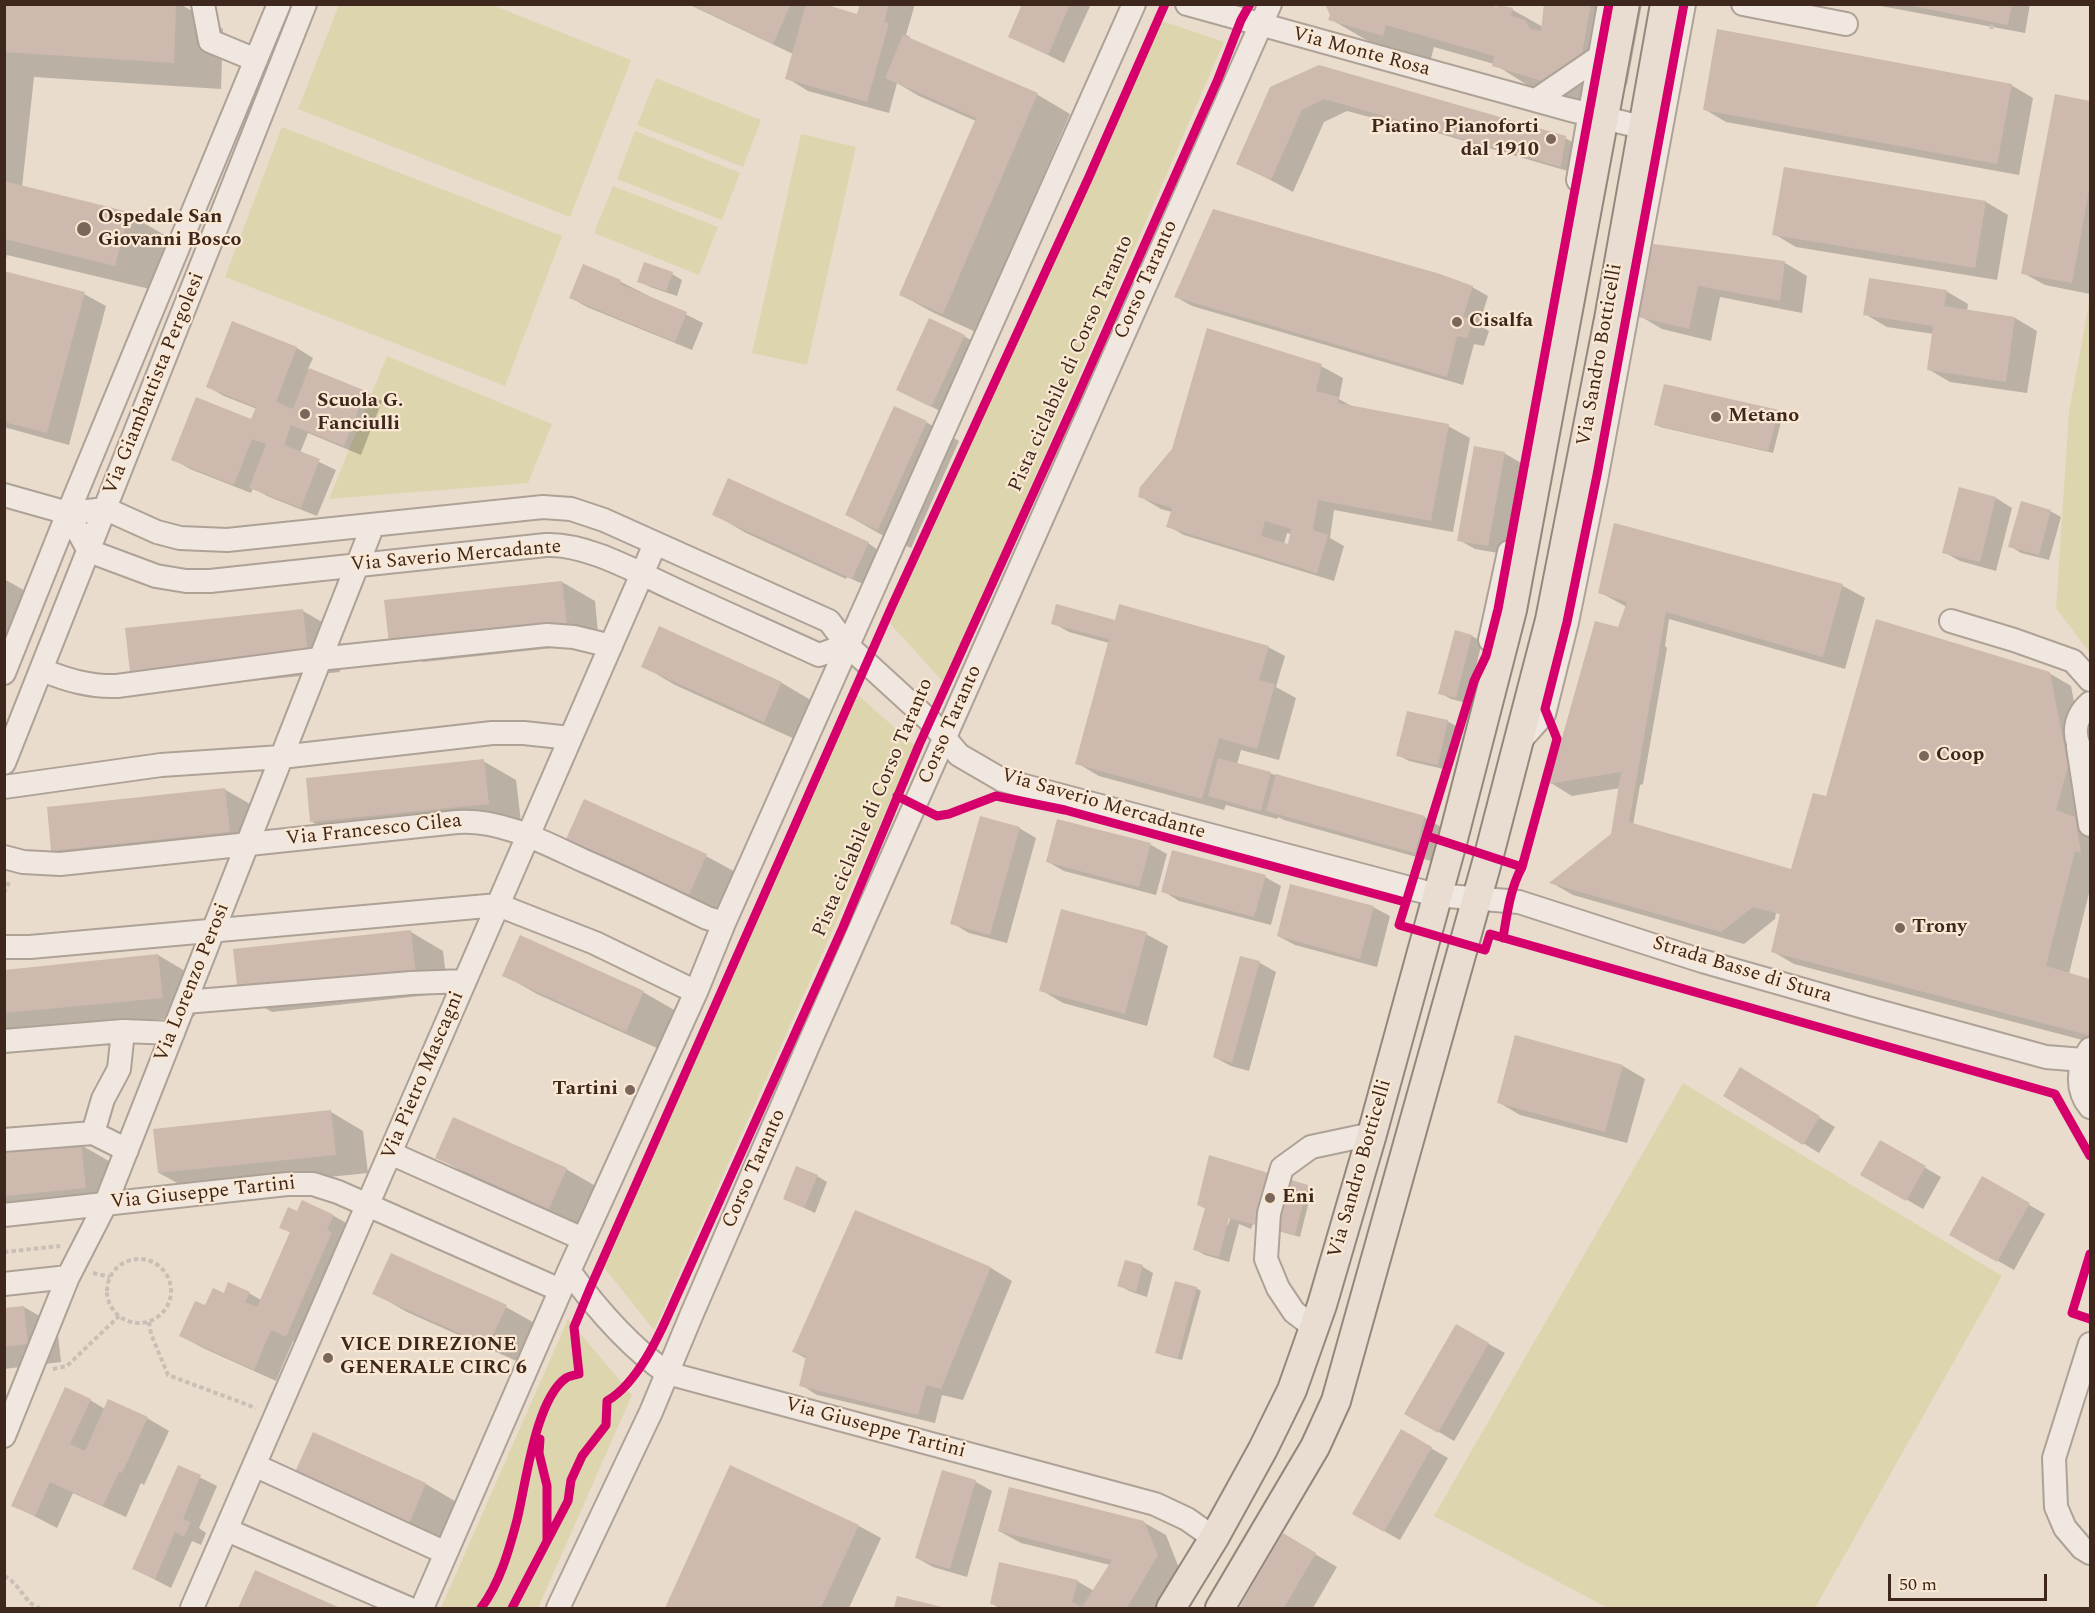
<!DOCTYPE html>
<html>
<head>
<meta charset="utf-8">
<style>
	body { margin:0 }
	#map { position:relative; width:2095px; height:1613px; overflow:hidden; background:#e9dccd; font-family:Spectral,serif }
	canvas { display:block }
	.frame { position:absolute; inset:0; border:6px solid #3e271d; pointer-events:none }
	.scale { position:absolute; left:1888px; top:1574px; width:159px; height:27px; box-sizing:border-box; border:3px solid #3e271d; border-top:0; padding-left:8px; font-size:18px; line-height:21px; white-space:nowrap; color:#3e271d; -webkit-text-stroke:4px #fae8d3; paint-order:stroke }
</style>
</head>
<body>
<div id="map">
<canvas width="2095" height="1613"></canvas>
<div class="frame"></div>
<div class="scale">50 m</div>
</div>
<script>
const ctx = document.querySelector('canvas').getContext('2d');
ctx.lineJoin = 'round';
function fill(path, color) { ctx.fillStyle = color; ctx.fill(path, 'evenodd'); }
function strokePath(path, color, width, dash) { ctx.strokeStyle = color; ctx.lineWidth = width; ctx.lineCap = dash ? 'butt' : 'round'; ctx.setLineDash(dash || []); ctx.stroke(path); }
function write(font, color, halo, rows, align = 'center') {
  ctx.font = font + ' Spectral,serif'; ctx.lineWidth = 4.5; ctx.setLineDash([]); ctx.textBaseline = 'middle'; ctx.strokeStyle = halo; ctx.fillStyle = color; for (const [text, x, y, turn = 0] of rows) {
    ctx.save(); ctx.translate(x, y); ctx.rotate((+turn || 0) * Math.PI / 180); ctx.textAlign = isNaN(turn) ? turn : align; if (halo) ctx.strokeText(text, 0, 0); ctx.fillText(text, 0, 0); ctx.restore();
  }
}
fill(new Path2D(`
	M339 5H492L631 60 570 217 298 109Z
	M1159 20 1224 42 945 684 886 619 1088 179Z
	M656 78 761 120 743 167 637 125Z
	M282 127 562 236 505 386 225 277Z
	M635 131 740 173 722 220 617 179Z
	M801 134 856 147 807 365 752 353Z
	M613 186 718 227 699 275 594 233Z
	M2090 298V653L2056 608 2069 412Z
	M387 356 552 424 528 483 329 499Z
	M857 694 915 746 654 1330 602 1265Z
	M1683 1083 2002 1276 1815 1608H1608L1434 1516Z
	M568 1319 632 1395 538 1608H441Z`), '#ddd5ae');
fill(new Path2D(`
	M4 4H180L223 29 221 89 34 77 22 187 128 214 175 241 162 292 7 255 4 266Z
	M688 4H819L859 16 862 4H915L906 35 910 37V39L1038 95 1070 114 976 332 934 313 901 295 976 121 919 96 897 83 889 113 808 91 787 78 793 54Z
	M1024 4H1091L1064 63 1010 36Z
	M1327 4H1491L1497 8 1500 6 1513 10 1543 27 1546 4H1642L1627 85H1623L1593 105 1540 93 1494 64 1434 47 1430 62 1377 46 1330 19 1332 15Z
	M1870 4H2030L2025 33Z
	M2011 85 2033 98 2019 175 1726 122 1704 109Z
	M1271 88 1565 138 1576 144 1571 172 1393 120 1392 123 1347 111 1324 122 1293 192 1238 163Z
	M2056 96 2090 102V294L2045 285 2023 273Z
	M1986 202 2008 215 1997 280 1796 247 1774 234Z
	M1654 245 1785 263 1807 276 1802 313 1720 297 1711 341 1662 329 1640 316Z
	M4 272 84 294 106 306 69 445 4 427Z
	M672 274 682 280 677 296 650 287 639 281Z
	M621 282 703 323 692 350 587 307 571 298Z
	M1472 287 1488 296 1479 325 1489 331 1484 346 1474 344 1463 385 1192 306 1176 297Z
	M1946 291 1968 304 1967 311 2015 318 2037 331 2027 393 1950 382 1928 369 1934 334 1887 327 1865 314Z
	M233 323 297 348 313 358 308 369 365 392 382 401 361 455 308 433 300 453 336 470 317 516 267 496 253 488 251 493 190 469 173 459 252 421 257 409 224 396 208 387Z
	M964 336 980 346 948 415 898 390Z
	M1321 366 1343 378 1339 399 1355 408 1448 426 1470 438 1453 532 1334 510 1330 538 1344 546 1334 581 1184 535 1168 526 1172 512 1161 509 1139 496ZM1287 533 1291 534 1289 545 1284 544Z
	M1778 412 1783 414 1773 453 1660 427 1656 424Z
	M926 422 959 441 911 548 880 534 847 515Z
	M1504 453 1521 463 1504 554 1475 549 1459 540Z
	M1996 498 2012 508 1996 571 1960 561 1944 552Z
	M2050 511 2061 517 2049 560 2021 553 2010 546Z
	M714 514 868 543 878 550 863 584 847 577 846 579 746 533Z
	M1615 525 1843 586 1865 598 1845 669 1669 619 1665 646 1667 648 1643 784 1640 785 1633 825 1791 871 1827 798 2049 673 2071 686 2089 779 2090 889 2069 974 2090 980V1042L1794 964 1772 951 1782 915 1776 913 1775 919 1744 944 1573 895 1552 883 1612 835 1620 788 1572 796 1551 783 1619 629 1627 607 1599 592Z
	M4 579 29 593 15 640 4 637Z
	M562 582 595 601 599 643 423 662 390 643Z
	M303 611 336 630 340 672 164 690 131 671Z
	M1116 622 1268 647 1285 656 1276 687 1296 698 1279 760 1241 750 1237 764 1424 817 1441 827 1431 861 1284 820 1278 817 1277 819 1226 805 1224 810 1099 776 1077 763 1109 643 1069 632 1053 623Z
	M660 628 782 683 814 702 797 740 675 685 643 666Z
	M1456 632 1472 636 1482 642 1467 703 1451 699 1440 693Z
	M1447 721 1458 727 1448 770 1409 761 1398 755Z
	M483 761 516 780 521 822 344 840 312 822Z
	M224 789 257 808 262 850 86 869 53 850Z
	M584 801 706 856 739 874 722 912 600 857 568 839Z
	M1019 828 1036 838 1007 943 969 933 952 923Z
	M1151 845 1167 854 1156 895 1064 871 1048 862Z
	M1265 877 1281 886 1271 925 1179 901 1163 891Z
	M1373 907 1390 916 1377 967 1295 945 1278 936Z
	M411 932 443 951 448 993 272 1012 239 993Z
	M1146 934 1168 946 1147 1026 1063 1003 1041 990Z
	M158 955 190 974 195 1016 8 1034 4 1032V972Z
	M1241 958 1260 963 1276 972 1249 1071 1231 1066 1214 1057Z
	M504 975 643 992 676 1011 659 1049 537 994Z
	M1623 1066 1645 1079 1627 1143 1520 1115 1498 1102Z
	M1756 1079 1835 1127 1819 1153 1803 1143Z
	M331 1112 363 1131 368 1173 192 1191 159 1173Z
	M1881 1142 1941 1177 1923 1209 1862 1174Z
	M81 1145 114 1164 118 1206 4 1217V1154Z
	M437 1157 566 1169 599 1188 582 1226 470 1176Z
	M1210 1157 1312 1189 1300 1237 1253 1224 1251 1229 1239 1224 1229 1262 1205 1255 1194 1249 1206 1209 1199 1205ZM1243 1170H1247L1228 1225 1225 1224Z
	M817 1176 827 1182 815 1213 785 1199Z
	M1982 1178 2045 1214 2014 1270 1951 1234Z
	M856 1212 991 1268 1012 1281 963 1400 942 1395 935 1423 817 1395 801 1385 807 1359 794 1352Z
	M298 1213 334 1216 355 1228 308 1348 293 1341 276 1381 203 1348 181 1336 206 1307 224 1295 249 1293 261 1300 291 1233 281 1227Z
	M1126 1262 1143 1267 1153 1273 1147 1297 1129 1291 1119 1285Z
	M1196 1288 1201 1291 1182 1360 1162 1355 1157 1352Z
	M374 1293 506 1307 538 1325 521 1363 407 1312Z
	M24 1307 57 1326 61 1362 4 1369V1310Z
	M1457 1326 1505 1353 1454 1441 1407 1413Z
	M90 1400 105 1409 147 1418 169 1431 144 1485 141 1483 126 1517 73 1493 57 1528 13 1505Z
	M1401 1431 1448 1458 1400 1540 1354 1514Z
	M314 1434 426 1484 458 1503 442 1541 329 1491Z
	M179 1467 217 1486 199 1528 206 1533 201 1545 192 1541 171 1588 134 1569Z
	M731 1467 859 1526 881 1538 849 1608H667Z
	M943 1472 976 1482 992 1491 967 1577 933 1567 917 1558Z
	M1143 1522 1166 1535 1179 1568 1156 1608H1000L992 1604 1077 1581 1094 1591 1110 1565 1021 1543 999 1531Z
	M1283 1535 1337 1567 1313 1608H1241Z
	M255 1572 336 1608H239Z
	M899 1597 943 1608H895Z`), '#0003');
fill(new Path2D(`
	M4 4H176L174 63 4 52Z
	M690 4H791L773 44Z
	M806 4H824L857 14 860 4H889L884 22 889 23 867 102 785 79Z
	M1022 4H1070L1048 55 1008 37Z
	M1325 4H1488L1496 7 1500 5 1513 8 1511 16 1525 20 1530 29 1541 31 1544 4H1591L1581 59H1575L1547 78 1545 82 1492 66 1494 56 1386 25 1383 36 1328 20 1330 15Z
	M1903 4H2012L2008 25Z
	M1717 29 2012 84 1997 164 1703 110Z
	M903 35 1038 93 943 314 899 295 976 118 885 78Z
	M1319 65 1566 136 1561 167 1324 99 1302 110 1271 180 1236 164 1270 87Z
	M2055 94 2090 101V185L2072 283 2021 274Z
	M1784 167 1986 201 1975 268 1772 235Z
	M4 181 129 212 115 266 4 239Z
	M1213 209 1440 274 1473 286 1463 317 1473 320 1467 338 1457 336 1447 377 1174 297Z
	M1653 244 1785 261 1780 301 1698 286 1689 329 1638 317Z
	M644 262 673 272 666 291 637 282Z
	M583 264 621 280 620 284 687 312 675 342 569 298Z
	M4 271 85 292 47 433 4 422Z
	M1869 278 1947 290 1944 306 2015 317 2006 382 1927 370 1933 326 1863 315Z
	M929 318 965 335 931 407 896 390Z
	M232 321 297 347 276 402 293 409 309 368 366 391 344 446 291 425 284 445 320 459 301 508 249 488 266 444 252 439 234 485 171 460 196 397 251 419 256 407 206 387Z
	M1207 328 1322 364 1316 391 1339 397 1338 403 1449 424 1431 521 1318 500 1313 530 1328 535 1317 573 1166 527 1172 508 1138 497 1140 487 1172 449ZM1265 521 1291 529 1288 544 1261 536Z
	M1664 384 1779 410 1768 451 1654 425Z
	M894 406 927 421 878 530 845 515Z
	M1474 446 1505 452 1488 546 1457 541Z
	M728 478 869 542 852 579 712 515Z
	M1959 487 1996 497 1980 562 1942 553Z
	M2021 501 2051 510 2039 555 2008 547Z
	M1614 523 1843 584 1823 657 1666 612 1629 822 1791 869 1813 793 1826 796 1876 619 2050 672 2068 766 2056 810 2075 817 2081 853 2075 851 2046 966 2090 979V1026L2088 1035 1771 952 1780 914 1753 907 1721 932 1549 883 1611 834 1621 772 1549 784 1595 621 1618 627 1627 602 1598 593Z
	M562 581 567 625 389 644 384 600Z
	M1056 604 1115 620 1119 604 1269 646 1259 680 1275 684 1257 749 1219 738 1202 799 1075 764 1109 639 1051 624Z
	M303 609 308 653 130 672 125 628Z
	M659 626 782 682 764 722 641 667Z
	M1455 630 1472 635 1456 698 1438 694Z
	M1407 711 1448 720 1438 765 1396 756Z
	M1218 758 1271 772 1261 811 1208 796Z
	M484 759 489 804 310 822 306 778Z
	M1276 774 1425 816 1415 853 1266 811Z
	M225 788 230 832 51 851 47 807Z
	M584 799 707 854 689 895 566 839Z
	M980 816 1020 827 990 935 950 924Z
	M1057 819 1151 843 1139 887 1046 862Z
	M1172 850 1266 875 1254 917 1161 892Z
	M1290 884 1374 906 1360 959 1277 936Z
	M1061 909 1147 932 1125 1014 1039 991Z
	M411 930 416 975 238 994 233 949Z
	M520 935 644 991 626 1032 502 976Z
	M158 954 163 998 4 1013V970Z
	M1240 956 1260 961 1232 1063 1213 1057Z
	M1515 1035 1623 1065 1605 1132 1497 1103Z
	M1740 1067 1820 1116 1803 1145 1723 1096Z
	M331 1110 336 1155 158 1173 153 1129Z
	M453 1117 567 1168 549 1209 435 1158Z
	M1880 1140 1926 1166 1906 1201 1860 1175Z
	M81 1144 86 1188 4 1196V1153Z
	M1209 1155 1308 1185 1295 1235 1229 1218 1219 1257 1193 1250 1205 1208 1197 1205Z
	M796 1166 818 1175 804 1208 783 1199Z
	M1982 1176 2030 1203 1997 1262 1949 1235Z
	M302 1200 334 1215 327 1230 332 1232 286 1337 271 1330 254 1370 179 1336 195 1301 205 1305 213 1288 224 1293 228 1282 250 1292 245 1302 257 1307 290 1232 279 1228 288 1207 297 1211Z
	M855 1210 991 1267 941 1389 926 1385 918 1415 799 1386 806 1356 792 1352Z
	M391 1253 507 1305 488 1346 372 1294Z
	M1125 1260 1143 1265 1136 1292 1117 1286Z
	M1175 1281 1197 1287 1178 1358 1155 1353Z
	M24 1306 28 1344 4 1347V1308Z
	M1456 1324 1489 1343 1438 1433 1404 1414Z
	M65 1387 91 1399 70 1444 85 1451 108 1399 148 1417 122 1473 119 1472 103 1506 50 1482 35 1516 11 1506Z
	M1401 1429 1432 1447 1384 1532 1352 1514Z
	M313 1432 426 1483 409 1524 295 1472Z
	M178 1465 201 1475 183 1519 191 1522 184 1537 175 1532 155 1579 132 1569Z
	M730 1465 859 1525 821 1608H665Z
	M942 1470 976 1480 950 1569 915 1558Z
	M1009 1487 1144 1521 1158 1555 1127 1608H1009L990 1604 999 1562 1078 1580 1072 1602 1082 1607 1112 1560 998 1531Z
	M1283 1533 1316 1553 1284 1608H1239Z
	M255 1570 340 1608H238Z
	M897 1596 946 1608H894Z`), '#cdb9ae');
const minor = new Path2D(`
	M203 4 210 41 256 60
	M1187 4 1567 109 1658 131
	M1743 4 1846 24
	M1536 100 1599 57
	M1578 180 1609 4
	M4 495 68 513 106 509 157 532 180 538 227 540 543 507 571 509 604 520 829 621 847 645 930 721 959 755 1002 780 1436 895 1519 902 1702 961 1867 1008 2046 1057 2083 1060
	M68 513 89 551 156 576 186 581H210L546 545C587 543 638 573 676 590 723 612 771 633 819 655L847 645
	M1951 621 2014 640 2073 661 2090 680
	M1490 640 1509 552
	M42 670C67 680 90 687 117 686L319 659 547 635 574 637 611 646
	M4 673 68 513 279 4
	M1519 742 1544 714 1567 622 1597 475 1684 4
	M2078 747 2090 825
	M2086 757C2071 739 2073 718 2090 703
	M4 763 305 4
	M4 787 161 765 281 757 492 733H524L570 738
	M4 857 23 862 60 864 457 822C501 819 543 842 582 860 624 878 666 898 707 918L724 923
	M4 947H30L498 905 595 943 696 992
	M185 1002 411 983 465 981
	M123 1031 173 1033
	M4 1041 123 1031 119 1069 103 1099 93 1133
	M2090 1049C2077 1067 2076 1090 2090 1107
	M4 1140 93 1133 127 1150
	M390 1153 583 1239
	M4 1215 287 1184H313L338 1192 560 1290
	M569 1271C596 1308 629 1346 667 1373L1155 1504 1187 1519 1214 1538
	M4 1284 68 1277
	M1315 1328 1294 1312 1278 1288 1266 1259 1269 1213 1282 1168 1311 1147 1372 1134
	M2090 1344 2054 1458 2056 1507 2065 1528 2082 1548 2090 1553
	M4 1436 68 1277 105 1205 373 525
	M254 1465 446 1553
	M227 1530 408 1608
	M192 1608 655 544
	M422 1608 569 1271 696 992 724 923 1134 4
	M558 1608 651 1412 691 1316 808 1046 1270 4`);
const major = new Path2D(`
	M1171 1608 1214 1538 1263 1449 1292 1390 1322 1305 1372 1134 1453 839 1512 610 1625 4
	M1220 1608 1315 1447 1336 1401 1489 855 1550 620 1609 319 1665 4`);
strokePath(minor, '#aea196', 26);
strokePath(major, '#93877d', 32);
strokePath(new Path2D(`
	M1991 29 1993 22
	M4 893 9 882
	M4 1252 60 1246
	M107 1291a32 32 0 1 1 64 0a32 32 0 1 1-64 0Z
	M93 1273 110 1277
	M149 1322 151 1334 168 1375 256 1408
	M53 1369 67 1366 119 1316
	M4 1576C21 1584 25 1605 40 1608`), '#c9bfb6', 4, [4.5, 3]);
strokePath(minor, '#f0e8e0', 22);
strokePath(major, '#e8ddd0', 28);
strokePath(new Path2D(`
	M1609 4 1498 609 1486 656 1474 681 1399 925 1485 950 1490 934 2055 1094 2090 1156
	M897 796 937 816 949 814 996 796 1065 810 1405 902
	M1427 836 1522 867
	M1503 938C1507 914 1510 889 1522 867L1557 739 1545 709 1567 622 1597 475 1684 4
	M2090 1254 2072 1313 2090 1319
	M540 1439 539 1453 547 1486V1540
	M481 1608C500 1583 509 1550 517 1520 526 1484 535 1400 566 1378 569 1376 575 1375 579 1374L574 1327 591 1286 892 606 1088 179 1165 4
	M512 1608 568 1501 571 1480 582 1456 606 1425 607 1401C638 1383 660 1334 674 1302L843 927 919 745 1076 399 1218 79 1241 20 1250 4`), '#d6006c', 9);
for (const [x, y, r, color] of [
	[1551,139,6,"#7a665b"],
	[84,229,8,"#7a665b"],
	[1457,322,6,"#7a665b"],
	[305,414,6,"#7a665b"],
	[1716,417,6,"#7a665b"],
	[1924,756,6,"#7a665b"],
	[1900,928,6,"#7a665b"],
	[630,1090,6,"#7a665b"],
	[1270,1198,6,"#7a665b"],
	[328,1358,6,"#7a665b"]
]) { const dot = new Path2D(); dot.arc(x, y, r, 0, 2 * Math.PI); ctx.fillStyle = color; ctx.fill(dot); strokePath(dot, '#fae8d3', 2); }
write('20px', '#3e271d', '#fae8d3', [
	["Via Monte Rosa",1361,53,15],
	["Corso Taranto",1147,280,-66],
	["Via Sandro Botticelli",1601,355,-80],
	["Pista ciclabile di Corso Taranto",1072,364,-66],
	["Via Giambattista Pergolesi",155,384,-68],
	["Via Saverio Mercadante",456,557,-5],
	["Corso Taranto",951,725,-66],
	["Via Saverio Mercadante",1103,805,16],
	["Pista ciclabile di Corso Taranto",874,808,-67],
	["Via Francesco Cilea",374,831,-6],
	["Strada Basse di Stura",1742,971,17],
	["Via Lorenzo Perosi",193,983,-68],
	["Via Pietro Mascagni",424,1076,-67],
	["Corso Taranto",755,1169,-66],
	["Via Sandro Botticelli",1361,1169,-74],
	["Via Giuseppe Tartini",203,1194,-6],
	["Via Giuseppe Tartini",875,1429,15]
]);
write('bold 20px', '#3e271d', '#fae8d3', [
	["Piatino Pianoforti",1539,128,"right"],
	["dal 1910",1539,151,"right"],
	["Ospedale San",98,218],
	["Giovanni Bosco",98,241],
	["Cisalfa",1469,322],
	["Scuola G.",317,402],
	["Fanciulli",317,425],
	["Metano",1728,417],
	["Coop",1936,756],
	["Trony",1912,928],
	["Tartini",618,1090,"right"],
	["Eni",1282,1198],
	["VICE DIREZIONE",340,1346],
	["GENERALE CIRC 6",340,1369]
], 'left');
</script>
</body>
</html>
